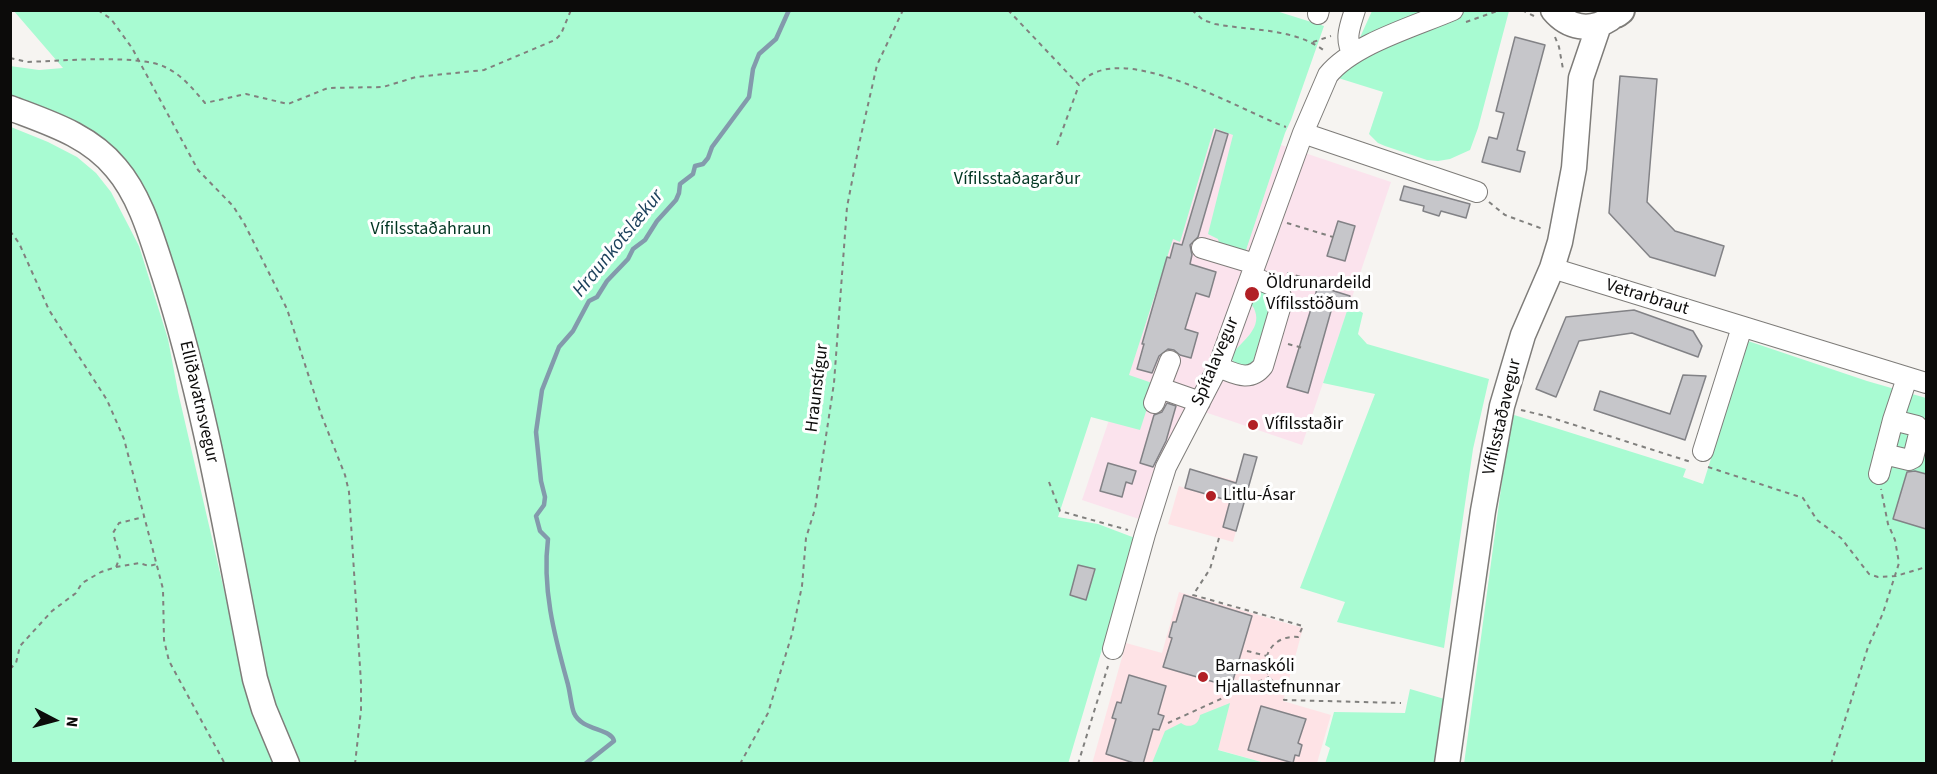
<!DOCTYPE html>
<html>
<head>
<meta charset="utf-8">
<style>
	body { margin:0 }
	#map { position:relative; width:1937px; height:774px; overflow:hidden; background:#f6f4f1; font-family:"Source Sans 3",sans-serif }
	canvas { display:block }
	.frame { position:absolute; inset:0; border:12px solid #0c0b0a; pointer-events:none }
	.north { position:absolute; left:24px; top:690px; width:60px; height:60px; -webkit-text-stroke:4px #fff; paint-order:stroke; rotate:96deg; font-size:16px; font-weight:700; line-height:24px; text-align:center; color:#0c0b0a }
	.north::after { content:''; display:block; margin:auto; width:21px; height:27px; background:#0c0b0a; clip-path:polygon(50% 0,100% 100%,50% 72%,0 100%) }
</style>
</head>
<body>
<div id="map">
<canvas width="1937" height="774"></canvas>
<div class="frame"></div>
<div class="north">N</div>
</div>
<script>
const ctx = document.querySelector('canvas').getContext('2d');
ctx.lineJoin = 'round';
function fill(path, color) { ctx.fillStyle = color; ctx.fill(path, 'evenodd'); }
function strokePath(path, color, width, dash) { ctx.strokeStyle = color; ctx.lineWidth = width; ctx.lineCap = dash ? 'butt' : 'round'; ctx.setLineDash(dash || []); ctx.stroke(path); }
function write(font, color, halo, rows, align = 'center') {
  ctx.font = font + ' "Source Sans 3",sans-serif'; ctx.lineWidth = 6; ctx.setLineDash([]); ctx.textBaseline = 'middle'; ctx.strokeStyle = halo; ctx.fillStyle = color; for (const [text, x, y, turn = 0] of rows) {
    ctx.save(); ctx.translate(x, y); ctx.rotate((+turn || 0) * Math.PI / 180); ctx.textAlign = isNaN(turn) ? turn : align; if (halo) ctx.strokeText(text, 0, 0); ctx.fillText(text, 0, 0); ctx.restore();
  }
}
fill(new Path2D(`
	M1244 454 1257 457 1233 542 1168 524 1179 486 1185 488 1190 469 1236 481Z
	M1179 592 1303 628 1283 701 1331 715 1317 763H1265L1170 736 1162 763 1092 764 1126 643 1162 653Z`), '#fee3e6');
fill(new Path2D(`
	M1210 121 1391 182 1302 445 1187 406 1148 522 1082 500Z`), '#fbe3ed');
fill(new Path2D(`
	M13 10H1273L1324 26 1291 120 1285 133 1245 253 1220 247 1218 239 1208 234 1233 135 1214 128 1180 242 1173 239 1129 375 1155 384 1140 430 1091 417 1058 517 1098 524 1135 538 1068 764 293 763 253 648 189 311 162 237 103 141 89 128 62 115 11 98 10 66 39 70 63 68Z
	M1372 11H1438L1357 44Z
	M1463 11H1509L1478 128 1470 150 1450 159 1438 161 1427 160 1385 146 1378 143 1369 134 1383 92 1335 77 1356 60Z
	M11 127 48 142 77 157 96 173 111 192 139 246 168 339 178 392 247 689 276 763H11Z
	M1262 289 1267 291 1272 299 1253 362 1251 367 1233 365 1232 355C1239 343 1262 330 1255 311 1254 307 1251 305 1250 302L1253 293Z
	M1349 305 1363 313 1358 334 1367 344 1489 379 1473 449 1444 648 1337 622 1345 602 1300 588 1375 394 1323 383Z
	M1748 341 1867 381 1926 398V763L1464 764 1511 414 1686 469 1683 477 1703 484Z
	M1410 689 1448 700 1438 763 1325 764 1330 748 1325 745 1334 712 1405 713Z
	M1230 703 1218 750 1265 763H1152L1165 731 1181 723C1189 729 1199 725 1200 715Z`), '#a8fbd2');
strokePath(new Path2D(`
	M585 764 614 741C611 728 582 731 574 713 571 706 570 690 567 681 554 634 542 588 548 539L540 531 536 516 544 505 545 497 541 481 536 432 542 390 559 347 573 331 589 301 597 297 607 281 628 259 633 249 645 240 657 221 676 200 679 193 680 184 693 174 695 166 703 164 708 158 712 147 749 97 753 69 759 54 776 39 789 10`), '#839aac', 4.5);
const building = new Path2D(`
	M1515 37 1545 45 1517 150 1525 152 1520 172 1482 162 1489 137 1497 139 1504 113 1496 111Z
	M1620 76 1657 79 1647 202 1675 231 1724 246 1715 276 1650 257 1609 213Z
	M1216 130 1228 134 1198 237 1190 245 1192 255 1190 264 1216 272 1209 297 1196 293 1185 329 1198 333 1191 358 1180 355 1174 350 1168 349 1159 356 1152 373 1137 369 1144 344H1142L1167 257 1170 258 1174 243 1182 245Z
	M1404 186 1470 204 1466 218 1441 211 1439 216 1423 211 1424 206 1400 200Z
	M1338 221 1355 226 1345 261 1327 256Z
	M1318 286 1350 296 1347 308 1333 304 1308 393 1287 387Z
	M1634 310 1693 331 1702 346 1698 357 1632 333 1579 341 1556 397 1536 389 1566 317Z
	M1683 375 1706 376 1685 440 1594 410 1600 391 1670 414Z
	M1167 403 1176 406 1166 441 1153 467 1140 463 1154 415 1162 412Z
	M1244 454 1257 457 1236 531 1223 527 1230 501 1185 488 1190 469 1236 483Z
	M1108 463 1136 471 1132 484 1126 482 1122 497 1100 491Z
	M1915 471 1926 474V529L1893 519 1907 472Z
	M1078 565 1095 569 1086 600 1070 595Z
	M1184 595 1252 616 1231 687 1163 667 1172 638 1169 637 1173 622H1176Z
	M1129 675 1166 686 1158 714 1164 716 1159 730 1153 729 1143 764H1137L1106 754 1116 719 1112 718 1117 702 1121 703Z
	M1261 706 1306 719 1298 743 1302 745 1299 756 1295 755 1293 763 1248 750Z`);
fill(building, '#c6c6ca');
strokePath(building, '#828286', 1.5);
const minor = new Path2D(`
	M1318 14 1319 10
	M1353 54C1344 39 1350 26 1355 10
	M1303 133 1477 192
	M1202 248 1255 264
	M1552 268 1926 383
	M1218 367C1234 373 1250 383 1263 366L1281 305V296L1276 287 1251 276
	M1160 388 1200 402
	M1154 403 1170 361
	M1703 451 1742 327
	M1884 454 1909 460 1913 458 1920 430 1917 426 1893 420
	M1879 474 1893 420 1907 378
	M1113 649 1145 534 1166 467 1218 367 1303 133 1328 75C1353 44 1416 26 1453 10`);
const major = new Path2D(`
	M1553 10C1568 28 1590 32 1610 19
	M10 108C49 123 89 135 116 168 141 197 152 239 164 275 206 406 228 544 255 679L264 709 287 764
	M1447 764 1483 511 1502 406 1523 335 1552 268 1560 242 1574 168 1581 78 1599 25`);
const highway = new Path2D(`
	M1616 13 1620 10`);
strokePath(minor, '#7e7c79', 22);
strokePath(major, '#7e7c79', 27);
strokePath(highway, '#7e7c79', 32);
strokePath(new Path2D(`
	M98 10 111 19 132 48 198 170 233 206 244 223 287 309 321 414 345 475 349 492 361 683V710L355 764
	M1008 10 1079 85C1117 35 1240 111 1286 127
	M1192 10 1203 20 1215 24C1252 31 1296 28 1326 52
	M1522 10 1534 16
	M1466 22 1500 10
	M1555 37 1559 47 1563 69
	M1313 42 1331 36
	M10 58 27 62C58 61 140 54 165 67 182 75 193 89 205 103L246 94 288 104 328 88 383 87 416 77 484 70 555 40 561 34 571 10
	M1057 145 1079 85
	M1489 202 1505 215 1543 229
	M1287 223 1333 237
	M10 231 19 243 49 310 107 400 124 439 163 589 164 640 169 661 225 764
	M1287 273 1322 283
	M1288 344 1303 348
	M1521 410 1546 416 1691 462
	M1708 467 1803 498 1817 520 1841 538 1869 574 1878 577 1896 576 1926 567
	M1049 482 1060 511 1128 530
	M1219 538 1210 569 1193 595 1303 626 1298 637C1265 634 1253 674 1283 689L1284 700 1401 703
	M116 567 139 563 149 566 157 564
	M1247 651 1267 656
	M10 669 16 663 20 646 52 611 76 593 82 583 101 572 116 567 120 557 113 533 119 523 144 517
	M1168 723 1269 677
	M740 764 768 713 792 634 802 586 806 538 815 509 834 383 847 207 860 140 877 65 903 10
	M1078 764 1108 666
	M1831 764 1868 647 1883 613 1899 563 1895 540 1888 524 1881 489`), '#81807e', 2, [4.5, 4.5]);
strokePath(minor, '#fff', 20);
strokePath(major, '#fff', 24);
strokePath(highway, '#fff', 28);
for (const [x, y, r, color] of [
	[1252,294,8,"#b12025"],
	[1253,425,6,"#b12025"],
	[1211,496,6,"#b12025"],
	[1203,677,6,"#b12025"]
]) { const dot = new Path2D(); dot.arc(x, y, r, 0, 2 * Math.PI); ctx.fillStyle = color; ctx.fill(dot); strokePath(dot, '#fff', 2); }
write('18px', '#023622', '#fff', [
	["Vífilsstaðagarður",1017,180],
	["Vífilsstaðahraun",431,230]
]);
write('18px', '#0c0b0a', '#fff', [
	["Öldrunardeild",1266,284],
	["Vífilsstöðum",1266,305],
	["Vífilsstaðir",1265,425],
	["Litlu-Ásar",1223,496],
	["Barnaskóli",1215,667],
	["Hjallastefnunnar",1215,688]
], 'left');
write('18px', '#0c0b0a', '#fff', [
	["Vetrarbraut",1647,298,17],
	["Spítalavegur",1216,362,-67],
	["Hraunstígur",818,388,-83],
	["Elliðavatnsvegur",198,402,77],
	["Vífilsstaðavegur",1503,417,-77]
]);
write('italic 20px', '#1a3f5a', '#fff', [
	["Hraunkotslækur",619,244,-51]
]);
</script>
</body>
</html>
